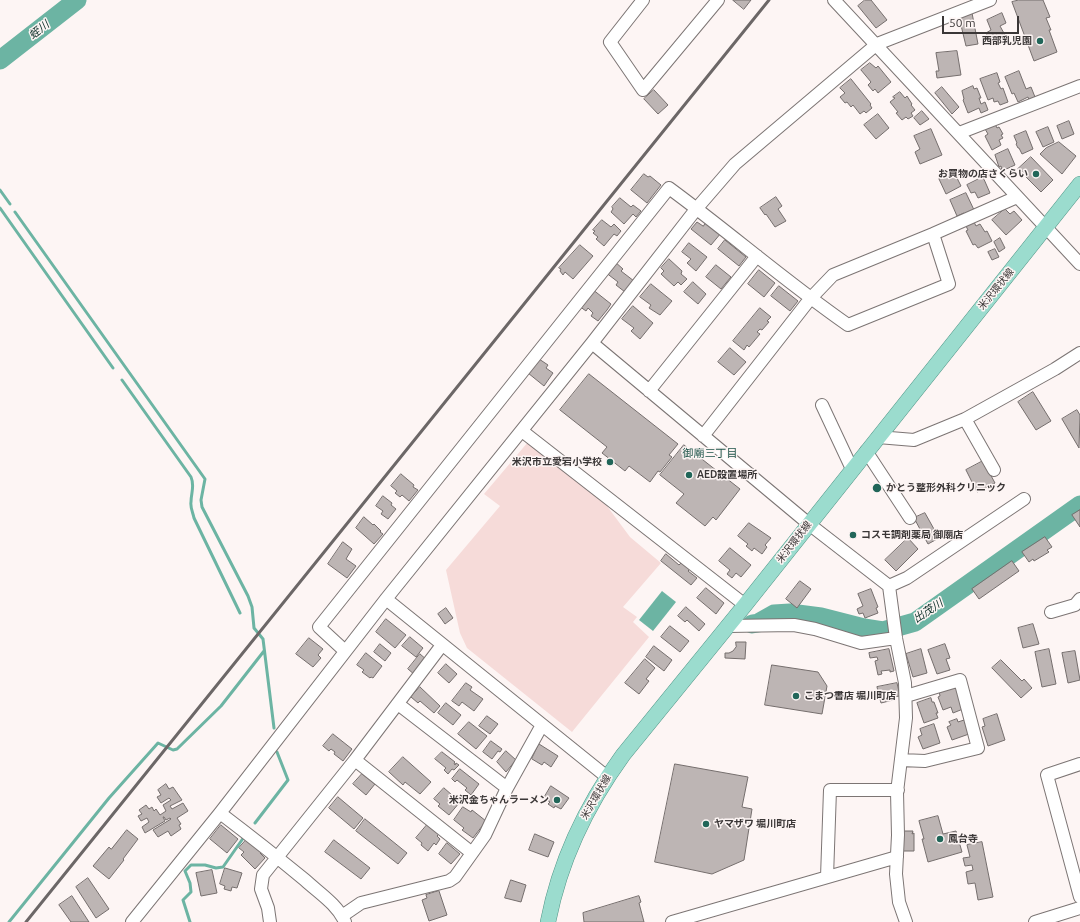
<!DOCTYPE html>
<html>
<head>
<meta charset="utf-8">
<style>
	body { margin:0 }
	#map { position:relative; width:1080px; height:922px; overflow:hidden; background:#fdf5f4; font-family:Ubuntu,sans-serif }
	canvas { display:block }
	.scale { position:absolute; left:942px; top:16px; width:77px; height:18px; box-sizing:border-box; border:2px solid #3b3737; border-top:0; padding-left:5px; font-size:12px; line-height:14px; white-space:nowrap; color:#3b3737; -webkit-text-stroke:3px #fdf5f4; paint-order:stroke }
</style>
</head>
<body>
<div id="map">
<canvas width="1080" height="922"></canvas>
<div class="scale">50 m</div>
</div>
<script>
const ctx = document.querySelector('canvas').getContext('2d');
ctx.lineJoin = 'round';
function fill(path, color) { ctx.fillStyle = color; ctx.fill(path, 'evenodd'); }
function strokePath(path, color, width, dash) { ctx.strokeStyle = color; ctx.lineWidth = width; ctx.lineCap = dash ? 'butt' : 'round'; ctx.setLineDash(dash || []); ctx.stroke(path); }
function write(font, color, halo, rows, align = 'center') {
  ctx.font = font + ' Ubuntu,"Noto Sans JP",sans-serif'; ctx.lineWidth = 3; ctx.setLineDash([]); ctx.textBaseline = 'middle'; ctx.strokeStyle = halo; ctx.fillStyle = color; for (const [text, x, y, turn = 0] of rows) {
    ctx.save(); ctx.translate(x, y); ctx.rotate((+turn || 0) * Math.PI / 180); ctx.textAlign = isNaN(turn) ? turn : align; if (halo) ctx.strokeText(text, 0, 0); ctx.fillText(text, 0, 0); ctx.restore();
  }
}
fill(new Path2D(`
	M528 442 604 502 630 537 661 563 623 607 637 617 633 622 649 637 572 732 467 648 460 633 446 570 500 506 484 494Z`), '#f6dbd9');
fill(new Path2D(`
	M662 591 676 602 653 631 639 620Z`), '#6cb4a3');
strokePath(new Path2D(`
	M0 190 10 204
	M0 208 113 368
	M15 212 205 479 201 500 202 507 248 596 252 607 254 628 263 639 274 728
	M122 380 191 477C195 486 191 493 191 502 190 507 193 513 194 518L240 613
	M255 823 288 780 277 752
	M9 922 109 798 158 743 173 750 177 749 221 706 264 651
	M190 922 183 900 191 892 190 883 185 871 191 865H205L216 868 223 867 244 837`), '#6cb4a3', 3);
strokePath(new Path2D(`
	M0 60 77 0
	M752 624 758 623 774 614 790 613 821 617 864 628 883 631 915 622 1080 505`), '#6cb4a3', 19);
const building = new Path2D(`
	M733 0H751L744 9Z
	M865 0H871L887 20 876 28 858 6Z
	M1019 0H1043L1050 17 1046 18 1051 30H1049L1057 52 1034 61 1012 2Z
	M972 13 978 44 966 46 959 17Z
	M1002 13 1006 23 1000 26 1005 35 990 42 986 33 991 30 987 20Z
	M957 51 961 75 937 78 936 71H939L936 53Z
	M870 63 876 68 878 66 891 82 878 93 875 89 873 91 868 85 871 82 861 70Z
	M1019 71 1026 89 1031 87 1035 97 1029 100 1028 97 1018 102 1014 93 1012 94 1005 77Z
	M997 73 1000 82 998 83 1001 89 1003 88 1008 102 1000 105 998 101 994 102 993 98 988 100 980 79Z
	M851 79 871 104 870 105 872 108 866 113 864 111 860 114 853 105 851 107 847 102 845 103 840 97 845 93 840 88Z
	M973 86 974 89 977 88 981 98H979L981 104 985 102 988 110 981 113 979 108 968 113 963 100 964 99 962 91Z
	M942 87 959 107 952 114 935 93Z
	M654 90 668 105 658 114 644 99Z
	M900 92 905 98 907 96 912 104 911 105 915 110 911 113 913 116 908 119 906 117 902 120 896 113 898 112 890 102 895 98 893 97Z
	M922 111 929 119 920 125 914 118Z
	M878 114 889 128 876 139 864 125Z
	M1069 121 1074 134 1062 139 1057 126Z
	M995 124 997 128 999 127 1003 134 1001 135 1003 138 999 140 1001 145 992 150 985 136 988 134 985 129Z
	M1048 127 1054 142 1043 147 1036 132Z
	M931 129 942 155 920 164 915 152 920 149 914 136Z
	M1026 131 1033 149 1022 154 1019 148H1018L1016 144 1017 143 1014 136Z
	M1059 142 1076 156 1062 174 1040 154 1046 148Z
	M1008 149 1015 165 1002 171 1001 166 999 167 995 155Z
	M1031 157 1053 180 1041 192 1018 169Z
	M954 172 961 186 946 194 939 179Z
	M644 174 648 177 650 176 661 185 647 203 631 190Z
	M983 177 990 193 978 198 975 192 971 193 967 185Z
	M966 193 975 212 965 216 964 213 957 216 950 200Z
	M776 197 782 206 778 209 786 221 775 227 766 214 765 215 760 208Z
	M620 198 631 207 633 205 641 211 636 217 633 214 624 224 611 212 613 209 612 207Z
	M1005 209 1010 214 1014 211 1022 220 1006 235 992 220Z
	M602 220 611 227 614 224 621 231 617 236 614 234 604 246 596 239 598 237 593 233 595 231 593 230Z
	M707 221 721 233 711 245 691 229 697 222 703 226Z
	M974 222 976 226 980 224 985 232 987 231 992 241 978 248 975 244 973 245 966 231 968 230 966 226Z
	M1000 238 1005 248 999 252 994 242Z
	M725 240 746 257 739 266 718 249Z
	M689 243 707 257 696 271 687 263 691 259 682 252Z
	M580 245 593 256 573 279 565 272 563 275 560 271 561 269 559 268Z
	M995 249 999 257 992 260 988 252Z
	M669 259 682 271 681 274 687 279 681 285 678 282 674 286 661 274 664 271 661 268Z
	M614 261 623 269 621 271 634 281 625 292 616 285 618 282 605 272Z
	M716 265 731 277 721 289 706 277Z
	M759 270 775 283 764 297 748 284Z
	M693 282 706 294 698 304 684 292Z
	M651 284 672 301 660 315 649 308 651 305 640 297Z
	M779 286 798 301 790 311 771 296Z
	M592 289 611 304 607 310 598 321 591 316 593 313 588 308 586 311 579 306Z
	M633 306 653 323 640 339 631 331 634 328 622 319Z
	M760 308 771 317 767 321 769 322 762 330 760 329 757 332 760 334 749 347 747 345 744 350 733 341Z
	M730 348 746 362 734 375 718 362Z
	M539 359 548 365 546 368 553 373 544 386 528 373Z
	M589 374 678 444 669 455 672 457 660 472 658 471 650 482 629 466 625 471 602 453 607 447 560 410Z
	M1033 392 1051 421 1036 430 1018 402Z
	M1077 410 1080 415 1079 448 1062 419Z
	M684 445 740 489 716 520 713 517 705 526 676 503 684 494 660 475Z
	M983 461 995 483 977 492 966 470Z
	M401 474 414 485 413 487 418 490 409 501 402 495 400 497 395 493 397 491 391 486Z
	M383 496 392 503 391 505 396 509 388 519 381 514 383 511 376 506Z
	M1080 510V527L1072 515Z
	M925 513 939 538 928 544 914 518Z
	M364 517 373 525 374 524 381 531 380 532 383 534 374 544 356 528Z
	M749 523 771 538 765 545 767 547 762 554 754 548 752 551 746 546 748 544 738 536Z
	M1045 537 1052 547 1047 550 1049 552 1034 561 1033 559 1029 562 1022 552Z
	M908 538 918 549 896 571 885 560Z
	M343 542 352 549 346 559 356 566 347 578 328 564Z
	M730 548 751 565 741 577 736 573 732 578 727 574 730 570 719 561Z
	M666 554 679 565 683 561 691 568 688 571 697 578 691 585 661 561Z
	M1012 561 1019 571 979 599 972 589Z
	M800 581 811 589 797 608 786 599Z
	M706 588 724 603 716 614 697 598Z
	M871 589 878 607 876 608 878 613 865 618 863 613 859 614 857 609 863 606 858 594Z
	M686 607 705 624 699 631 687 620 685 622 678 616Z
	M446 608 453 618 445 624 438 614Z
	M386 619 406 635 395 648 376 632Z
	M1033 624 1039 644 1023 648 1018 628Z
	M670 626 689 641 680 652 661 637Z
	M410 637 423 648 416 657 402 646Z
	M309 638 323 649 318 655 321 658 313 667 296 654Z
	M736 642H746L745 659 725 658V653H729L733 651 736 647Z
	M380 644 391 653 385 661 374 652Z
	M945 644 950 658 946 659 950 670 937 674 928 650Z
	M654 646 672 660 664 671 646 657Z
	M889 649 894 671 890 672V670L881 671 882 674 878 675 875 661 878 660 877 657 870 658 869 653Z
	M921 649 927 673 913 677 906 654Z
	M1049 649 1056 684 1042 687 1035 652Z
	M1075 651 1080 680 1068 683 1062 653Z
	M366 653 382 666 373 678 371 677 370 678 362 672 364 670 357 665Z
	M420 654 427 660 415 675 408 669Z
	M645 659 655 668 646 679 649 681 639 694 625 683Z
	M1001 660 1022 681 1024 679 1032 688 1021 698 992 668Z
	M446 664 457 674 449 683 438 673Z
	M772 665 818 672 827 686 822 714 765 705Z
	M466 683 472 687 470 690 483 699 474 711 462 702 459 706 452 701Z
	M897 683 900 696 892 697 893 700 881 703 877 687Z
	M420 687 440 706 434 713 420 701 418 703 411 697Z
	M957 687 963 709 953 713 951 707 943 710 938 697 940 696 939 691Z
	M931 698 932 702H934L938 713H936L938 718 924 723 917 703Z
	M446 703 461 715 453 725 438 713Z
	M997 714 1005 740 988 746 982 727 985 726 983 719Z
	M487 716 498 724 490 734 479 726Z
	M957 719 958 722 964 720 969 734 952 740 947 727 951 725 949 722Z
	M469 722 487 736 476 749 458 734Z
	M934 724 940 743 923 749 918 737 922 735 920 729Z
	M333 734 352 749 343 761 334 754 335 752 331 749 329 751 323 746Z
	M491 741 502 749 500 752 498 751 492 759 483 752Z
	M539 744 558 756 551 767 544 762 542 765 532 759Z
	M506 751 516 760 506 772 497 762Z
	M442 752 455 762 454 763 455 765 456 763 459 765 454 770 452 769 448 774 444 770 446 768 435 759Z
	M403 757 431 782 420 794 405 782 403 785 389 772Z
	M675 764 748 777 742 807 752 809 744 860 712 874 655 862Z
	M460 769 479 784 471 795 465 790 467 788 457 780 455 782 452 779Z
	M362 774 375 784 366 795 353 784Z
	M166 784 169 789 173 787 182 800 170 806 172 809 183 803 188 811 177 818 181 824 179 825 181 829 171 836 168 831 158 837 153 830 171 819 170 818 166 820 164 817H163L165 821 145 833 142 827 149 822 147 818 141 821 138 816 142 814 139 810 146 805 149 809 152 807 154 811 156 809 160 815 166 811 163 805 171 800 169 798 161 803 157 797 161 795 158 790Z
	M551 786 569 798 561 809 555 806 554 808 548 804 550 802 544 798Z
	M444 788 460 802 449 815 438 806 440 804 434 799Z
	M338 797 363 818 354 829 329 808Z
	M463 807 471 812 472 810 486 821 473 838 462 830 464 828 454 820Z
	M938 816 943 834 956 831 962 852 928 862 922 839H924L919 821Z
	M365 819 407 853 398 864 356 831Z
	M221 825 238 839 227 853 210 839Z
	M427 825 439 834 437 836 440 839 436 845 434 843 428 851 421 845 422 843 416 838Z
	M127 830 138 839 123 859 124 860 109 879 93 866 109 847 111 849Z
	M904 831H913L912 834 914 833V851H903Z
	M535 834 554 842 548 857 529 850Z
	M247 839 261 852 260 853 265 858 255 869 241 855 244 852 239 848Z
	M334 840 370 868 361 879 325 852Z
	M982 842 993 897 978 900 975 883 968 884 966 872 973 870 972 865 965 866 963 858 970 857 967 845Z
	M447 843 460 854 451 864 439 854Z
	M225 868 242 873 237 888 232 887 231 891 224 889 225 886 220 884Z
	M212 870 217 893 201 896 196 873Z
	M88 878 109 909 96 918 76 887Z
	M511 880 526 885 521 902 505 898Z
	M439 891 447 915 429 921 422 900 427 898 426 895Z
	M72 896 89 922H71L59 905Z
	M639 896 641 902 639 903 644 922H584L583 913Z`);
fill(building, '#bdb5b4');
strokePath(building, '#756e6d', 1);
const minor = new Path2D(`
	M643 0 610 42 643 90 718 0
	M834 0 1080 264
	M959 133 1080 86
	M592 343 809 524 889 586 907 578 1024 499
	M649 391 757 256
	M822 405 852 469
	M965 419 994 470
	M522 431 745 605
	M703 436 810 299 833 275 933 234 1017 197
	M878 437 914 440 965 419 1055 369 1080 353
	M866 451 910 518
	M889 586 896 638 905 683 906 718 897 792 898 835 896 874 899 902 906 922
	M386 599 607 777
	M1051 612 1075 605 1080 599
	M728 626 794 625 815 629 861 643 896 638
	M345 651 319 627 669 188C729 232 786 282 848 325L949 284 933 234
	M398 704 507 788
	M355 760 472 853
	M901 760 925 761 978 748 960 680 906 696
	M1080 764 1047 775 1080 897
	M220 813C249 835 277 857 305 880 319 893 337 904 345 922
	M827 877 830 790H898
	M342 916 361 903 449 881 455 877 485 835 507 788 542 725
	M132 922 220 813 386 599 592 343 697 208 735 164 877 44 990 0
	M270 922 268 908 261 889 263 875 355 760 442 645
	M672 922 897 857
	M1035 922 1080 908`);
const major = new Path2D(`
	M548 922C560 860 586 806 623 755L745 605 1080 184`);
strokePath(minor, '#7c7574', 14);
strokePath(major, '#4e9384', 16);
strokePath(minor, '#fff', 12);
strokePath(major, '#9bdcce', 15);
strokePath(new Path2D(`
	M26 922 769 0`), '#6c6767', 3);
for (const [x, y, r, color] of [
	[1040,41,4,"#216659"],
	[1036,174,4,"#216659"],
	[610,462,4,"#216659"],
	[689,475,4,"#216659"],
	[877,488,5,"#216659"],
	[853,535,4,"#216659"],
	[796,696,4,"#216659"],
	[557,800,4,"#216659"],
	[706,824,4,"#216659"],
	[940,839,4,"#216659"]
]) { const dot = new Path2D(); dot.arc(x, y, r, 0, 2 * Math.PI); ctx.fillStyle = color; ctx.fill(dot); strokePath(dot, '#fdf5f4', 1.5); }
write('bold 10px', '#3b3737', '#fdf5f4', [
	["西部乳児園",1032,41,"right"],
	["お買物の店さくらい",1028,174,"right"],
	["米沢市立愛宕小学校",602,462,"right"],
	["AED設置場所",697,475],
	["かとう整形外科クリニック",886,488],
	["コスモ調剤薬局 御廟店",861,535],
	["こまつ書店 堀川町店",804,696],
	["米沢金ちゃんラーメン",549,800,"right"],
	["ヤマザワ 堀川町店",714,824],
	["鳳台寺",948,839]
], 'left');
write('10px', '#3b3737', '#fdf5f4', [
	["米沢環状線",996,289,-51],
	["米沢環状線",794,542,-52],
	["米沢環状線",596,797,-60]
]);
write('italic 11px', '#0c3029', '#fdf5f4', [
	["蛭川",39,30,-38],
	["出茂川",928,611,-33]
]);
write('11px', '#1d5348', '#fdf5f4', [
	["御廟三丁目",710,453]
]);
</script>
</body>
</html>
